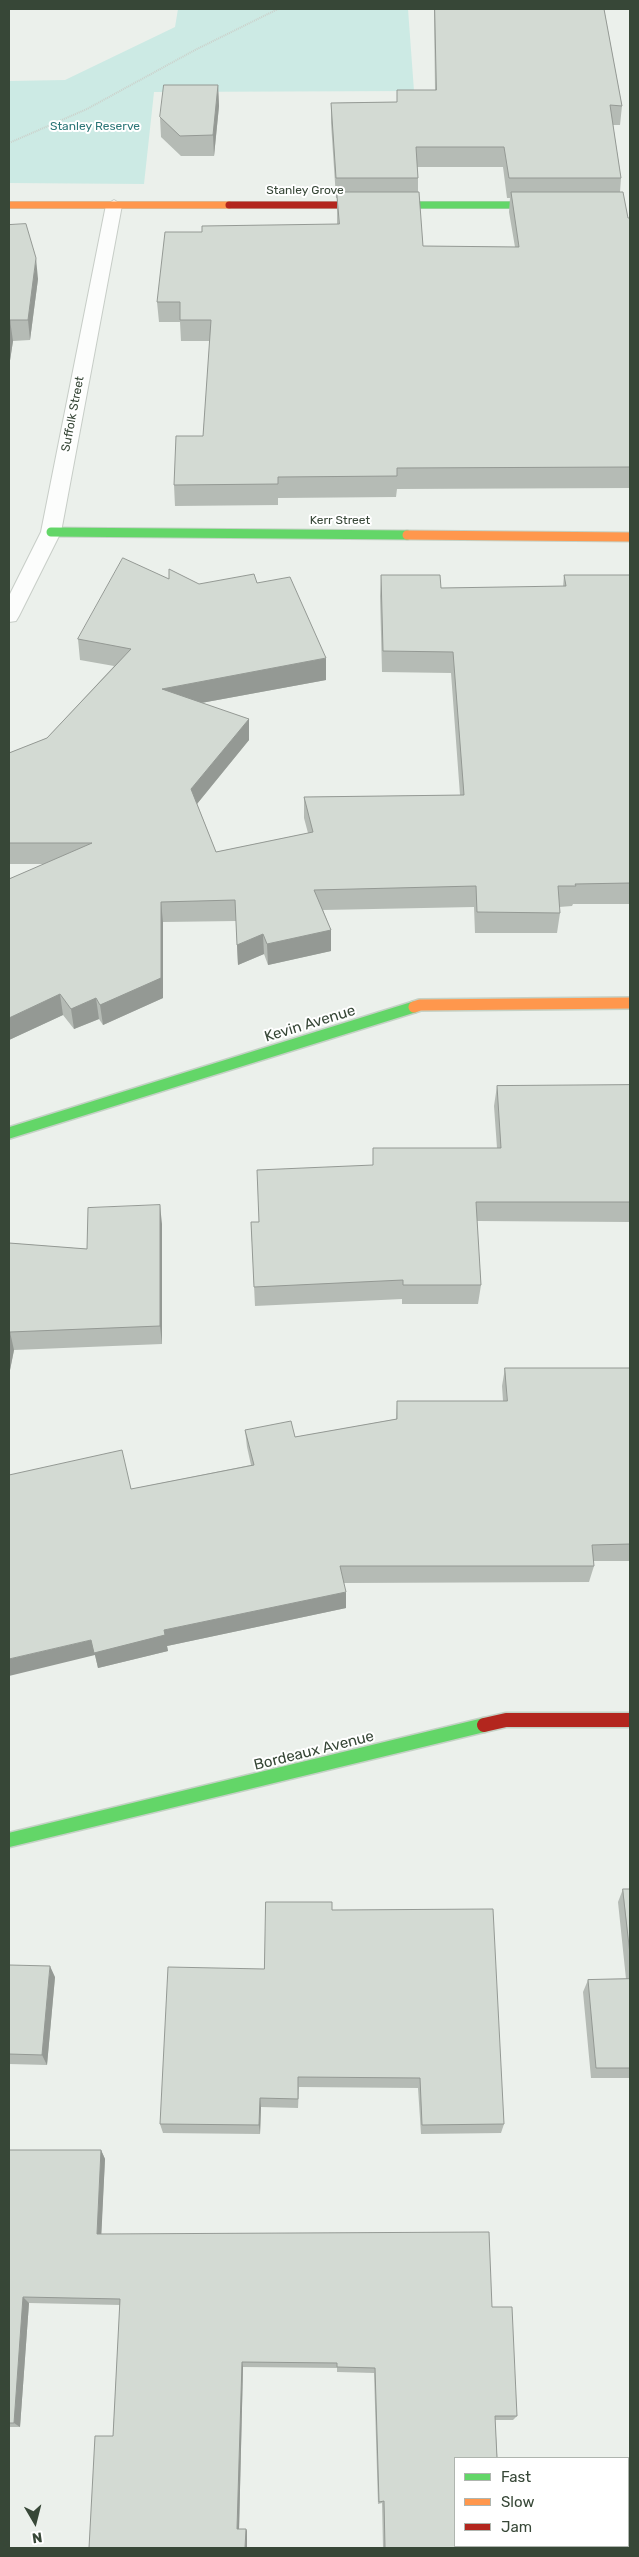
<!DOCTYPE html>
<html>
<head>
<meta charset="utf-8">
<style>
	body { margin:0 }
	#map { position:relative; width:639px; height:2557px; overflow:hidden; background:#ebf0eb; font-family:Rubik,sans-serif }
	canvas { display:block }
	.frame { position:absolute; inset:0; border:10px solid #374737; pointer-events:none }
	.legend { position:absolute; left:454px; top:2457px; width:175px; height:90px; box-sizing:border-box; background:#fff; border:1px solid #afb5af; margin:0; padding:6px 9px; list-style:none; font-size:15px; color:#374737 }
	.legend li { display:flex; align-items:center; gap:10px; height:25px }
	.legend b { width:25px; border:1px solid #afb5af }
	.north { position:absolute; left:10px; top:2497px; width:50px; height:50px; -webkit-text-stroke:4px #fff; paint-order:stroke; rotate:172deg; font-size:14px; font-weight:700; line-height:20px; text-align:center; color:#374737 }
	.north::after { content:''; display:block; margin:auto; width:18px; height:22px; background:#374737; clip-path:polygon(50% 0,100% 100%,50% 72%,0 100%) }
</style>
</head>
<body>
<div id="map">
<canvas width="639" height="2557"></canvas>
<div class="frame"></div>
<ul class="legend">
<li><b style="height:6px;background:#63d668"></b>Fast</li>
<li><b style="height:6px;background:#ff974d"></b>Slow</li>
<li><b style="height:6px;background:#b3261e"></b>Jam</li>
</ul>
<div class="north">N</div>
</div>
<script>
const ctx = document.querySelector('canvas').getContext('2d');
ctx.lineJoin = 'round';
function fill(path, color) { ctx.fillStyle = color; ctx.fill(path, 'evenodd'); }
function strokePath(path, color, width, dash) { ctx.strokeStyle = color; ctx.lineWidth = width; ctx.lineCap = dash ? 'butt' : 'round'; ctx.setLineDash(dash || []); ctx.stroke(path); }
function write(font, color, halo, rows, align = 'center') {
  ctx.font = font + ' Rubik,sans-serif'; ctx.lineWidth = 4; ctx.setLineDash([]); ctx.textBaseline = 'middle'; ctx.strokeStyle = halo; ctx.fillStyle = color; for (const [text, x, y, turn = 0] of rows) {
    ctx.save(); ctx.translate(x, y); ctx.rotate((+turn || 0) * Math.PI / 180); ctx.textAlign = isNaN(turn) ? turn : align; if (halo) ctx.strokeText(text, 0, 0); ctx.fillText(text, 0, 0); ctx.restore();
  }
}
fill(new Path2D(`
	M178 9H408L414 91 154 92 144 184 9 183V81L65 80 175 27Z`), '#cceae4');
const street = new Path2D(`
	M114 200 122 205 61 532 19 616 16 621 9 622V596L41 532 106 205Z`);
const fastFar3 = new Path2D(`
	M376 205H546`);
const fastFar2 = new Path2D(`
	M51 532 407 535`);
const fastFar1 = new Path2D(`
	M9 1133 414 1007`);
const fast = new Path2D(`
	M9 1840 484 1725`);
const slowFar2 = new Path2D(`
	M9 205H229`);
const slowFar1 = new Path2D(`
	M407 535 630 537`);
const slow = new Path2D(`
	M414 1007 420 1005 630 1003`);
const jamFar1 = new Path2D(`
	M229 205H376`);
const jam = new Path2D(`
	M484 1725 506 1720H630`);
strokePath(street, '#c7cdc7', 2);
strokePath(fastFar3, '#c4d1c5', 8);
strokePath(fastFar2, '#c4d1c5', 11);
strokePath(fastFar1, '#c4d1c5', 14);
strokePath(fast, '#c4d1c5', 17);
strokePath(slowFar2, '#c4d1c5', 8);
strokePath(slowFar1, '#c4d1c5', 11);
strokePath(slow, '#c4d1c5', 14);
strokePath(jamFar1, '#c4d1c5', 8);
strokePath(jam, '#c4d1c5', 17);
strokePath(new Path2D(`
	M9 143 87 109 195 50 278 9`), '#cbd1cb', 2, [1, 1]);
fill(street, '#fcfdfc');
strokePath(fastFar3, '#63d668', 7);
strokePath(fastFar2, '#63d668', 9);
strokePath(fastFar1, '#63d668', 11);
strokePath(fast, '#63d668', 14);
strokePath(slowFar2, '#ff974d', 7);
strokePath(slowFar1, '#ff974d', 9);
strokePath(slow, '#ff974d', 11);
strokePath(jamFar1, '#b3261e', 7);
strokePath(jam, '#b3261e', 14);
fill(new Path2D(`
	M434 9H604L622 106 620 125H613L621 178 620 192 628 218H630V488L397 489 396 497 278 498V505L175 506 174 485 203 436 210 341H181L180 322H159L157 302 202 232 337 224V198H336L331 123V103L397 102V90H435ZM417 167H503L507 198H510L509 212 515 247 423 246 418 192V178Z
	M218 85 219 106 214 156H181L161 137 160 117Z
	M9 225 38 279 30 340 13 341 9 367Z
	M381 575 441 588 563 587 564 575H630V904H573L572 906 559 907 560 913 557 933H475L474 907 323 910 331 930V951L268 965 264 954 238 965 236 921 163 922V998L103 1025 99 1019 74 1029 63 1015 9 1040V879L44 864H9V753L47 738 114 666 80 660 78 639 169 579 199 584 257 583 326 680 201 703 249 719V740L197 804 216 852 308 833 304 818V797L460 795 451 673 382 672 380 596Z
	M630 1085V1222L477 1221 481 1285 478 1304H402V1299L255 1306 251 1222H259L373 1165V1148H497L494 1106 497 1086Z
	M162 1224V1344L14 1350 9 1375V1243L87 1249Z
	M505 1368H630V1561H593L594 1566 589 1582 344 1583 346 1608 167 1646 168 1651 98 1668 95 1655 131 1489 251 1465 247 1447 245 1430 295 1437 396 1419 397 1401H503L502 1386Z
	M623 1889H630V2078H591L583 1992 588 1980 626 1979 618 1902Z
	M332 1910 504 2124 501 2133 421 2134 418 2088 299 2087 298 2108 261 2107 260 2134 163 2133 160 2124 264 1969Z
	M9 1965 55 1977 47 2065 9 2064Z
	M9 2150H101L105 2159 101 2234 492 2307 517 2416 513 2420H495L503 2548H383L382 2503 378 2504 374 2373 337 2372V2368L243 2367 239 2529H246L247 2531V2548H89L113 2436 120 2305 29 2303 20 2427H9Z`), '#b5bbb5');
fill(new Path2D(`
	M218 85 219 106 214 156 213 135Z
	M36 258 38 279 30 340 28 320Z
	M10 320 13 341 9 367V330Z
	M326 658V680L163 710 162 689Z
	M249 719V740L192 810 191 789Z
	M161 902 163 922V998L103 1025 100 1005Z
	M331 930V951L268 965 267 944Z
	M263 934 264 954 238 965 237 945Z
	M60 994 63 1015 9 1040V1018Z
	M96 998 99 1019 74 1029 71 1009Z
	M160 1205 162 1224V1344L160 1326Z
	M10 1332 14 1350 9 1375V1337Z
	M346 1592V1608L167 1646 168 1651 98 1668 95 1655 9 1676V1659L91 1640 164 1630Z
	M50 1966 55 1977 47 2065 42 2055Z
	M260 2098 261 2107 260 2134 259 2125Z
	M101 2150 105 2159 101 2242 97 2234Z
	M23 2297 29 2303 20 2427 14 2423Z
	M242 2362 243 2367 239 2531 237 2529Z
	M246 2529 247 2531V2548H245Z`), '#949994');
const building = new Path2D(`
	M435 9H604L622 106 610 105 621 178H509L504 147H416L418 178H336L331 103 397 102V90H436Z
	M164 85H218L213 135 180 136 160 117Z
	M337 192H419L423 246 519 247 511 192H623L628 218H630V467L397 468V476L278 477V484L174 485 176 436H203L211 320H180V302H157L165 232H202V226L339 224Z
	M26 224 36 258 28 320H10L9 330V225Z
	M123 558 169 579V569L199 584 254 574 257 583 290 577 326 658 162 689 249 719 191 789 216 852 313 832 304 797 464 795 453 652 383 651 381 575H440L441 588 566 586 564 575H630V883L575 884 576 886H558L560 913 477 912 476 886 314 890 331 930 267 944 263 934 237 945 235 900 161 902V978L100 1005 96 998 71 1009 60 994 9 1018V879L92 843H9V753L47 738 131 649 78 639Z
	M630 1085V1202H476L481 1285H403V1280L254 1287 251 1222H259L257 1170 373 1165V1148H501L497 1086Z
	M160 1205V1326L10 1332 9 1337V1243L87 1249 88 1208Z
	M505 1368H630V1544L592 1545 594 1566H340L346 1592 164 1630 165 1635 94 1653 91 1640 9 1659V1475L122 1450 131 1489 254 1465 245 1430 291 1421 295 1437 397 1419V1401H507Z
	M623 1889H630V1954Z
	M266 1902H332V1910L493 1909 504 2124 422 2125 420 2078 298 2077V2099L260 2098 259 2125 160 2124 168 1967 264 1969Z
	M9 1965 50 1966 42 2055 9 2054Z
	M630 1979V2068H596L588 1980Z
	M9 2150H101L97 2234 489 2232 492 2307H512L517 2416H495L497 2458H455V2546H503V2548H385L384 2501 379 2502 375 2368 337 2367V2363L242 2362 237 2529H246L245 2548H89L95 2436H113L120 2299 23 2297 14 2423H9Z`);
fill(building, '#d3dad3');
strokePath(building, '#949994', 1);
write('12px', '#2c7677', '#fff', [
	["Stanley Reserve",95,127]
]);
write('12px', '#374737', '#fff', [
	["Stanley Grove",305,191],
	["Suffolk Street",73,414,-79],
	["Kerr Street",340,521]
]);
write('15px', '#374737', '#fff', [
	["Kevin Avenue",310,1024,-17],
	["Bordeaux Avenue",314,1751,-14]
]);
</script>
</body>
</html>
